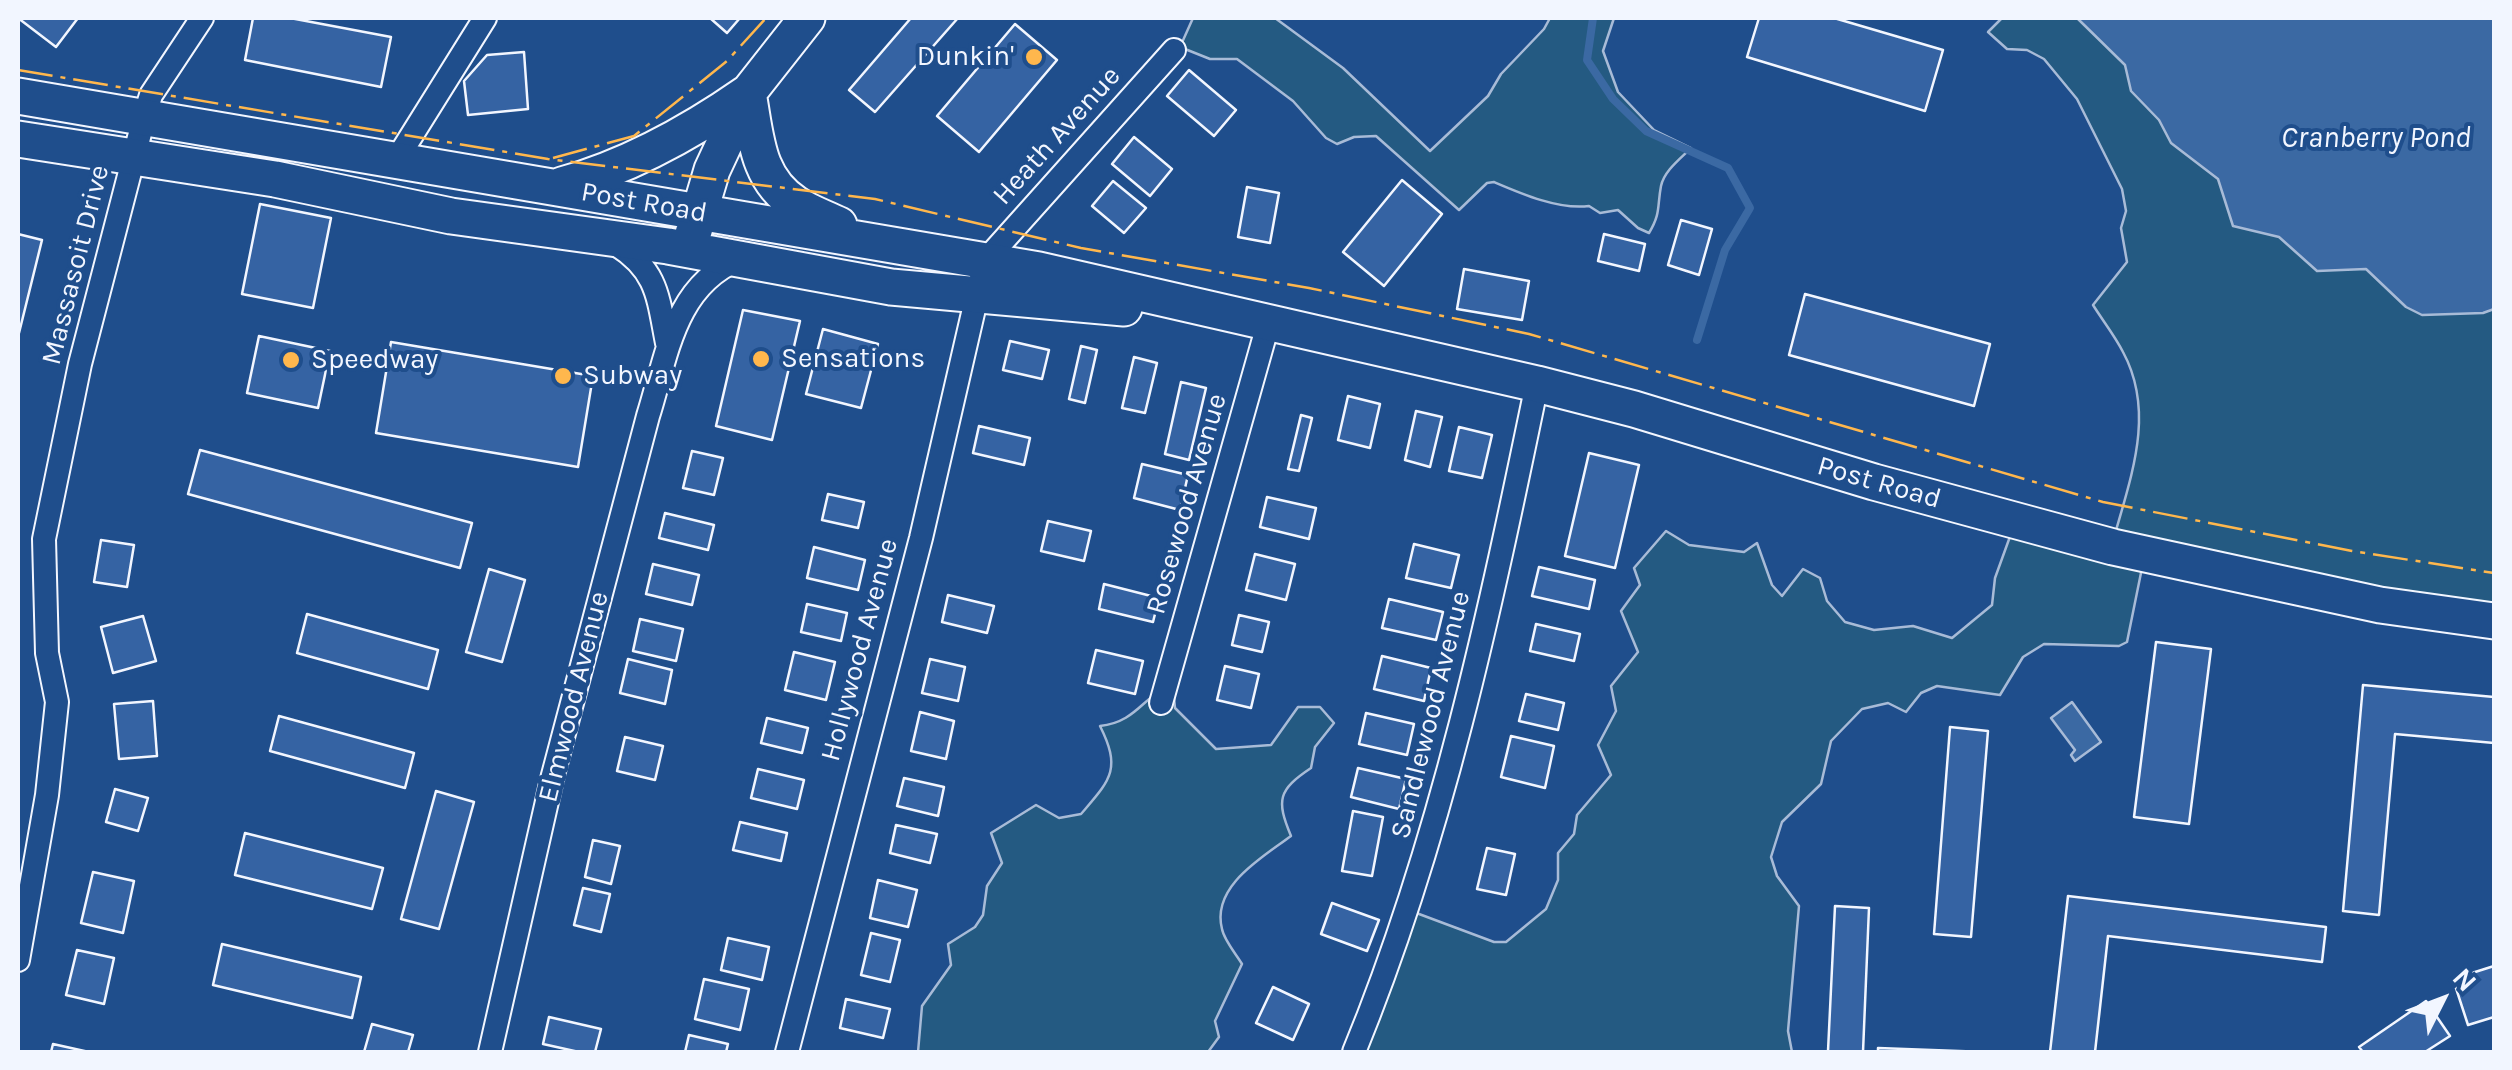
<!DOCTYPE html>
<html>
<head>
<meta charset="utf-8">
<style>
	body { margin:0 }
	#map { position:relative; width:2512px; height:1070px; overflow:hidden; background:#1f4e8c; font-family:Karla,sans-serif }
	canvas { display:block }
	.frame { position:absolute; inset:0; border:20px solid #f2f6ff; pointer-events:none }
	.north { position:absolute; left:2392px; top:950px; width:100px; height:100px; -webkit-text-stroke:8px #1f4e8c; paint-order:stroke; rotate:48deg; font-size:28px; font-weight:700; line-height:40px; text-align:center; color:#f2f6ff }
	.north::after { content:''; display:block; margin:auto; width:35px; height:45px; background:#f2f6ff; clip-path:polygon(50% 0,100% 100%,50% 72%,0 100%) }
</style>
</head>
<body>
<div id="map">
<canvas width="2512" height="1070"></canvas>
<div class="frame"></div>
<div class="north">N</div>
</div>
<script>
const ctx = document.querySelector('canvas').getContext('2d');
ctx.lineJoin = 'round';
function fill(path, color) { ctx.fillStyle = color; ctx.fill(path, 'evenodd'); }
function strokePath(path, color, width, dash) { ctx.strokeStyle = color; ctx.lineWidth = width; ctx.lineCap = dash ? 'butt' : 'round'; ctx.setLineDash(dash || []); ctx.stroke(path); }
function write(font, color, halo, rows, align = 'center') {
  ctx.font = font + ' Karla,sans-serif'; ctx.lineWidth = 8; ctx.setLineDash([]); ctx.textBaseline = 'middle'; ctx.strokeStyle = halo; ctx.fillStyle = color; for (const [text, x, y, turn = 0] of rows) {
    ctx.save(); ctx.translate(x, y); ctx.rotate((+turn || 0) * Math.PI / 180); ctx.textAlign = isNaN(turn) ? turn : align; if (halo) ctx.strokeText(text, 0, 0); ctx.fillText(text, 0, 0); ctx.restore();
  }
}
const green = new Path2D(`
	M1193 18H1275L1343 68 1430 151 1488 96 1501 74 1544 29 1550 18H1614L1603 51 1618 92 1654 130 1691 148C1680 159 1664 171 1661 186 1657 207 1661 213 1649 233L1638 228 1618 210 1600 213 1589 206C1559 210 1522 194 1494 182L1487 183 1459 210 1376 136 1354 137 1337 144 1326 138 1293 101 1237 59H1210L1180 47Z
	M2002 18H2079L2494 278V620L2144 558 2127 642 2119 646 2044 644 2023 657 2000 695 1937 686 1921 693 1906 712 1888 703 1862 709 1831 741 1821 784 1782 822 1771 857 1777 876 1799 906 1788 1031 1792 1052H1355L1411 911 1494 942H1506L1546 909 1558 880V853L1574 834 1577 815 1611 775 1598 745 1616 711 1611 686 1638 652 1621 611 1640 585 1634 568 1666 531 1689 545 1744 552 1757 543 1772 585 1782 596 1803 569 1820 578 1827 601 1845 622 1874 630 1913 626 1952 638 1992 605 1995 578 2016 520 2112 545C2129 481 2157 415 2123 352 2115 336 2103 321 2093 305L2127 262 2121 228 2126 211 2122 189 2077 99 2044 59 2027 50 2007 49 1988 32Z
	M1173 687 1175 708 1216 749 1271 745 1298 707H1320L1334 723 1315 747 1311 768C1278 790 1276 800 1291 836 1263 857 1211 886 1222 929 1224 940 1236 954 1242 964L1215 1021 1219 1037 1208 1052H918L922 1006 951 965 948 944 975 927 983 915 987 886 1002 863 991 833 1036 805 1059 818 1081 814C1110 780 1122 770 1100 726 1139 722 1145 691 1173 687Z`);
fill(green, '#245a82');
strokePath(green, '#a8bbd7', 2.5);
const water = new Path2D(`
	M2077 18H2494V309L2483 313 2422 315 2406 307 2366 269 2317 271 2279 237 2233 226 2218 179 2171 143 2159 120 2131 91 2125 65Z
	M2072 702 2101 742 2075 761 2071 755 2075 750 2051 718Z`);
fill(water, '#3b69a3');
strokePath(water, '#a8bbd7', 2.5);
strokePath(new Path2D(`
	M1593 18 1587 60 1613 99 1646 131 1728 168 1750 208 1725 250 1697 340`), '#3b69a3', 8);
const building = new Path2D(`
	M18 18H78L56 47Z
	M253 18H290L391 37 381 87 245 60Z
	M710 18H740L727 33Z
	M911 18H958L875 112 849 90Z
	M1759 18H1834L1943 50 1925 111 1747 57Z
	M1015 24 1057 60 979 152 937 116Z
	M524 52 528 109 468 115 464 81 487 55Z
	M1189 70 1236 110 1214 136 1167 96Z
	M1134 137 1172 169 1150 196 1112 164Z
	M1402 180 1442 214 1384 286 1343 252Z
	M1113 181 1146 208 1124 233 1092 206Z
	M1247 187 1279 193 1270 243 1238 237Z
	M260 204 331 218 313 308 242 294Z
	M1681 220 1712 229 1699 275 1668 265Z
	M18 234 42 240 19 333H18Z
	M1604 234 1645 244 1639 271 1598 261Z
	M1464 269 1529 281 1522 320 1457 309Z
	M1805 294 1990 344 1974 406 1789 355Z
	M743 310 800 321 772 440 716 426Z
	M823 329 878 344 861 408 806 394Z
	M259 336 330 351 318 408 247 393Z
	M1010 341 1049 350 1042 379 1003 370Z
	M391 342 593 376 578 467 376 433Z
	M1081 346 1097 350 1085 403 1069 399Z
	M1134 357 1157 363 1145 413 1122 408Z
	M1181 382 1206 388 1189 460 1165 454Z
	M1348 396 1380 404 1370 448 1338 440Z
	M1416 411 1442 417 1430 467 1405 460Z
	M1301 415 1312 418 1299 471 1288 469Z
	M979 426 1030 438 1024 465 973 453Z
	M1459 427 1492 435 1482 478 1449 471Z
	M200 450 472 523 460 568 188 494Z
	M692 451 723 458 714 495 683 488Z
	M1589 453 1639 465 1615 568 1565 556Z
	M1142 464 1188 475 1180 510 1134 498Z
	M828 494 864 502 858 528 822 520Z
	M1267 497 1316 508 1309 539 1260 527Z
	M665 513 714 525 708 550 659 538Z
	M1048 521 1091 531 1084 561 1041 551Z
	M101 540 134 545 127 587 94 582Z
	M1414 544 1459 555 1451 588 1406 578Z
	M814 547 865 560 858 590 807 578Z
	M1255 554 1295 564 1286 600 1246 590Z
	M653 564 699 575 692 605 646 594Z
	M1539 567 1595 580 1589 609 1532 596Z
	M489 569 525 580 502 662 466 652Z
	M1104 584 1159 598 1153 622 1099 609Z
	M948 595 994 606 987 633 942 622Z
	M1389 599 1443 612 1436 640 1382 628Z
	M807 604 847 613 841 641 801 632Z
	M307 614 438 650 428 689 297 653Z
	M1239 615 1269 622 1262 652 1232 645Z
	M143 616 156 661 113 673 101 627Z
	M640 619 683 629 676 661 633 651Z
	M1536 624 1580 634 1574 661 1530 651Z
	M2156 642 2211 649 2189 824 2134 817Z
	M1096 650 1143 661 1135 694 1088 683Z
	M794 652 835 662 826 700 785 690Z
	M1382 656 1431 668 1424 701 1374 689Z
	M628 659 672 670 665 704 620 693Z
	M930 659 965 667 958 701 922 693Z
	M1225 666 1259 674 1251 708 1217 700Z
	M2363 685 2494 697V743L2395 734 2379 915 2343 911Z
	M1526 694 1564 703 1558 730 1519 721Z
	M153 701 157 756 119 759 114 704Z
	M920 712 954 721 946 759 911 751Z
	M1366 713 1414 724 1407 755 1359 744Z
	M279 716 414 753 405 788 270 751Z
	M767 718 808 728 802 753 761 743Z
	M1950 727 1988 731 1971 937 1934 934Z
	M1511 736 1554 746 1545 788 1501 777Z
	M625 737 663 746 655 780 617 771Z
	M1358 768 1406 779 1399 809 1351 797Z
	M758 769 804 780 797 809 751 798Z
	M904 778 944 787 938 816 897 806Z
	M115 789 148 798 138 831 106 822Z
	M436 791 474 802 439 929 401 919Z
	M1353 811 1383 817 1372 876 1342 871Z
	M740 822 787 833 781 861 733 850Z
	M896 825 937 834 930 863 890 853Z
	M245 833 383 868 372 909 235 875Z
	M593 840 620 846 611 884 585 877Z
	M1487 848 1515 854 1506 895 1477 889Z
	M93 872 134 881 123 933 81 923Z
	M878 880 917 890 908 927 870 918Z
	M583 888 610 894 601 932 574 925Z
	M2068 896 2326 927 2322 962 2108 936 2095 1052H2050Z
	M1332 903 1379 920 1367 951 1321 934Z
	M1835 906 1869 908 1863 1052 1828 1051Z
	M871 933 900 940 890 982 861 975Z
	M728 938 769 947 762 980 721 970Z
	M222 944 361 977 352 1018 213 985Z
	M77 950 114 958 104 1004 66 995Z
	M2494 966V1017L2468 1025 2453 979Z
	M704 979 749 989 740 1030 695 1019Z
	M1273 987 1309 1004 1293 1040 1256 1023Z
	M846 999 890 1009 883 1038 840 1028Z
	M2426 1001 2450 1036 2425 1052H2363L2359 1047Z
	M549 1017 601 1029 595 1052H579L543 1044Z
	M372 1024 413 1035 408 1052H364Z
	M689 1035 728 1044 726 1052H685Z
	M53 1044 89 1052H51Z
	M1878 1048 1986 1052H1878Z`);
fill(building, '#3563a3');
strokePath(building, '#f2f6ff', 2.5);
const street = new Path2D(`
	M395 162 485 18
	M617 245C658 271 658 298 667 343
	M1161 703 1269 321
	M18 960 47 795 57 702 47 653 44 539 80 364 144 118 151 95 202 18
	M490 1052 553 775 648 416C667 356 674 286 739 259
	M787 1052 921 538 985 261 1174 50
	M1354 1052C1442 838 1490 611 1537 384`);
const primary = new Path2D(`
	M748 93C756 135 756 179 796 204 809 213 825 218 839 225
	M18 96 1039 270 1537 384 1634 409 1874 482 2113 547 2380 605 2494 621
	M18 139 275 179 451 216 668 246 891 287 1124 308
	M562 185C628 167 691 132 747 93
	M693 234 712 170 748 93 807 18`);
strokePath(street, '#f2f6ff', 26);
strokePath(primary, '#f2f6ff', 39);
strokePath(street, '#1f4e8c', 22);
strokePath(primary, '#1f4e8c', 35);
strokePath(new Path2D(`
	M18 70 548 159 875 199 1081 248 1309 288 1529 334 2103 502 2352 551 2494 573
	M553 158 634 136 727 61 766 18`), '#ffb74d', 2.5, [35, 8, 5, 8]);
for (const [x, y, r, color] of [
	[1034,57,10,"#ffb74d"],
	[761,359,10,"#ffb74d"],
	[291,360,10,"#ffb74d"],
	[563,376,10,"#ffb74d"]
]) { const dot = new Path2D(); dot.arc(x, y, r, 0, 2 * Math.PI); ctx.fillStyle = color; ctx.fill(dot); strokePath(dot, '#1f4e8c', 4); }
write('28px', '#f2f6ff', '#1f4e8c', [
	["Dunkin'",1014,57,"right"],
	["Sensations",781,359],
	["Speedway",311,360],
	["Subway",583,376]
], 'left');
write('28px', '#f2f6ff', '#1f4e8c', [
	["Heath Avenue",1057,136,-48],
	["Post Road",644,203,10],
	["Massasoit Drive",76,265,-76],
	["Post Road",1879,483,16],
	["Rosewood Avenue",1187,504,-74],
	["Hollywood Avenue",860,650,-75],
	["Elmwood Avenue",574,697,-76],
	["Sandlewood Avenue",1431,715,-76]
]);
write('italic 30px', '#f2f6ff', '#1f4e8c', [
	["Cranberry Pond",2376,138]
]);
</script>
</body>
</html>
